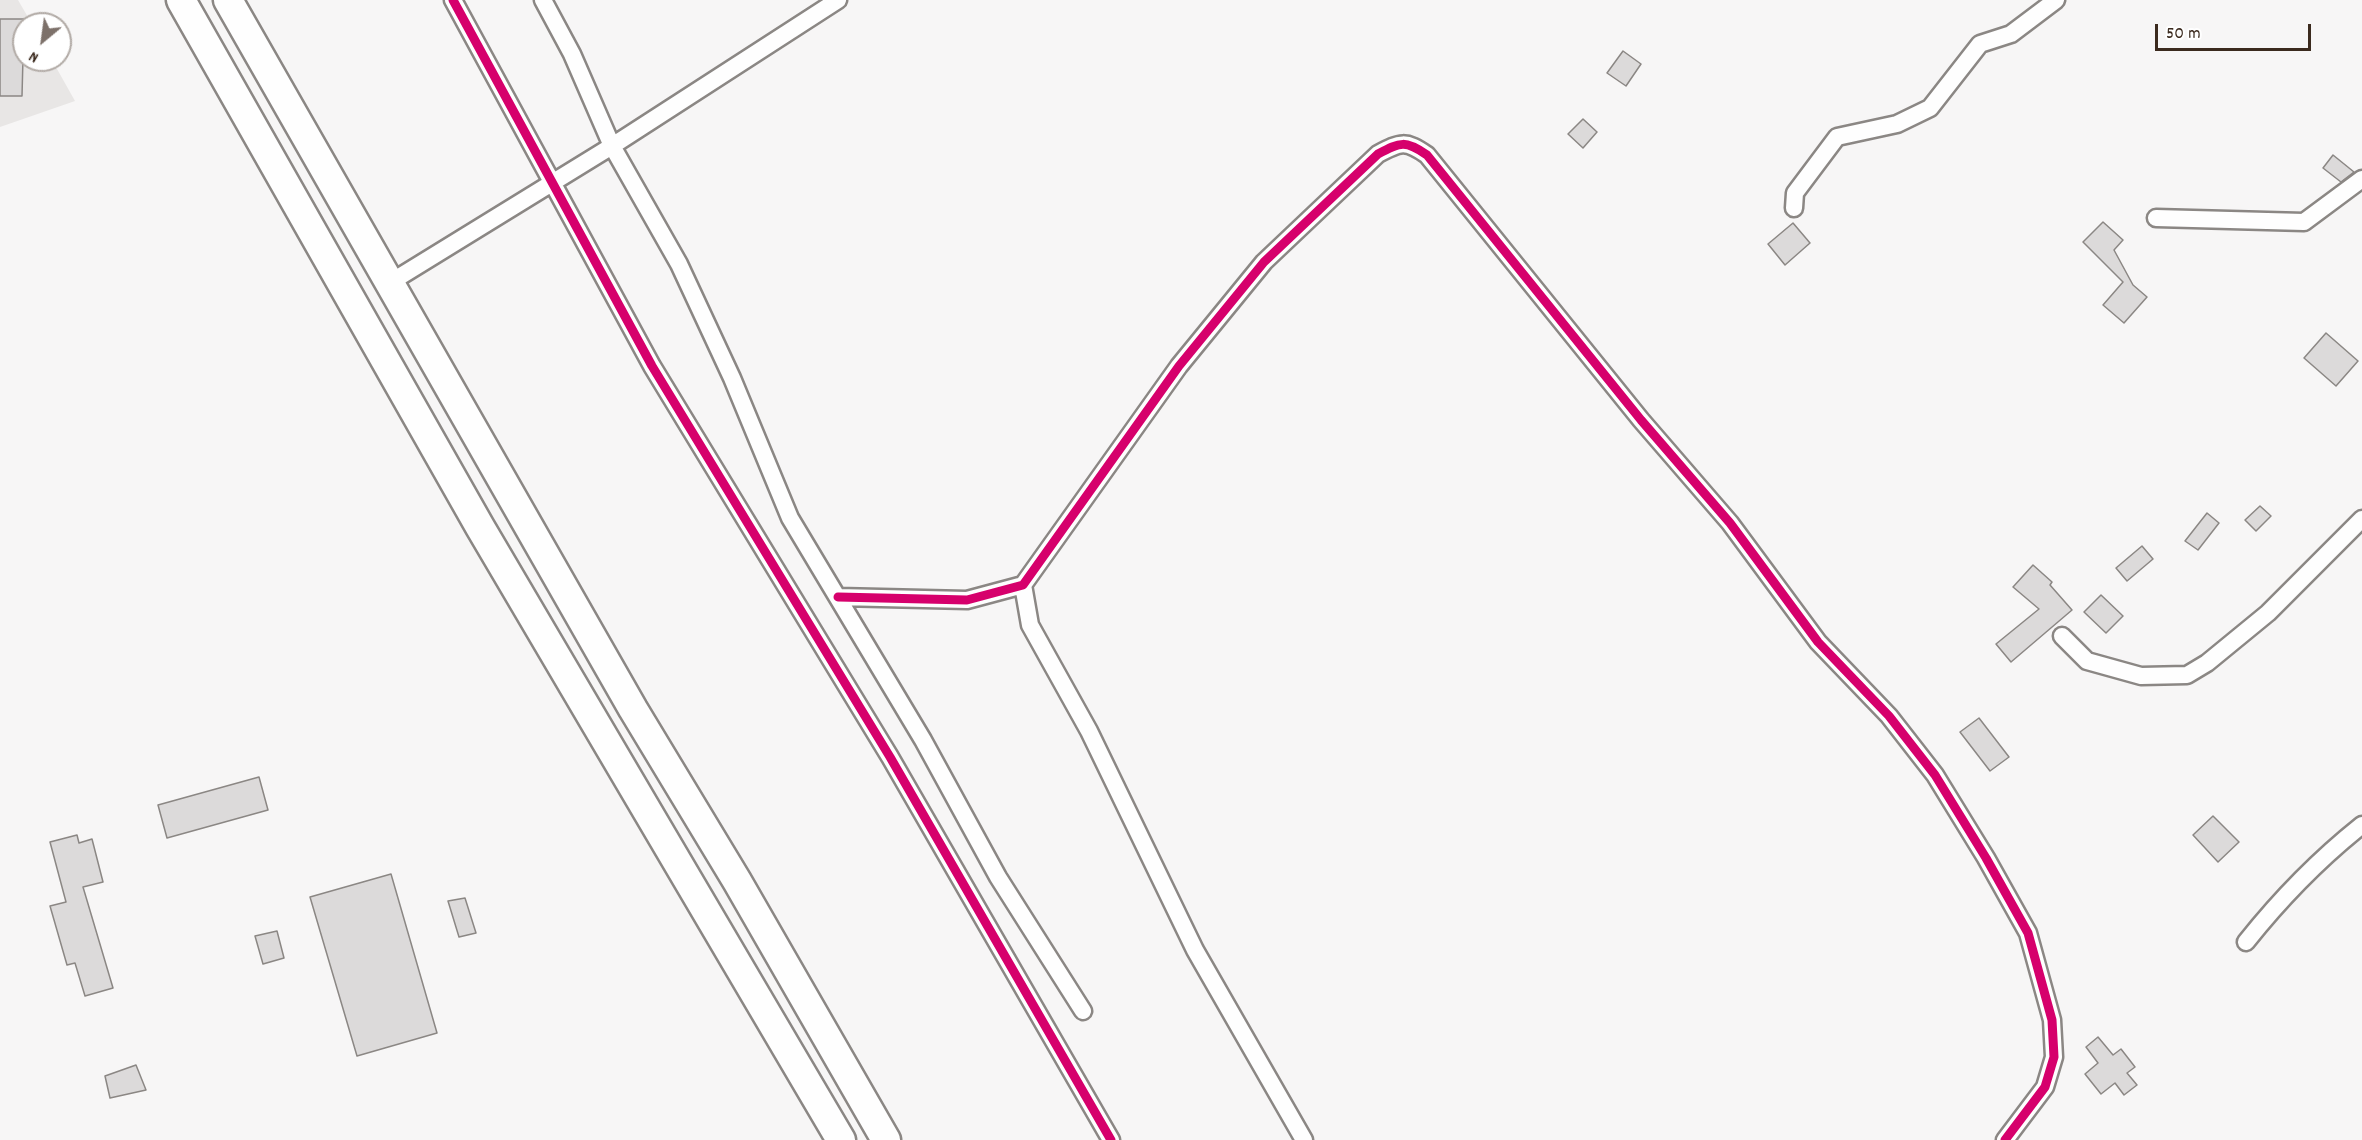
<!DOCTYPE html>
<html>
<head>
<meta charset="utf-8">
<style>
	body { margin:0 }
	#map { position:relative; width:2362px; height:1140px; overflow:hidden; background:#f7f6f6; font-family:Dekko,sans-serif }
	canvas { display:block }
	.north { position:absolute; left:12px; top:12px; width:60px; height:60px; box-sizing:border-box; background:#fff; border:2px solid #b1aaa5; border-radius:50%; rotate:209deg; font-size:16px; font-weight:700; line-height:24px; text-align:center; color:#3b2a1e }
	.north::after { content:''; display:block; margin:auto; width:21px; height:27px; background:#7d716a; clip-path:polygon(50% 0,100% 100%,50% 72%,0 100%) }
	.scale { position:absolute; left:2155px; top:24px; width:156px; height:27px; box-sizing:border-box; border:3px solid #3b2a1e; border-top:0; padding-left:8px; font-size:18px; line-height:21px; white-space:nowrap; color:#3b2a1e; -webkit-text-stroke:4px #fff; paint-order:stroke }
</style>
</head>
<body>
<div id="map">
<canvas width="2362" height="1140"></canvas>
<div class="north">N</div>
<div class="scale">50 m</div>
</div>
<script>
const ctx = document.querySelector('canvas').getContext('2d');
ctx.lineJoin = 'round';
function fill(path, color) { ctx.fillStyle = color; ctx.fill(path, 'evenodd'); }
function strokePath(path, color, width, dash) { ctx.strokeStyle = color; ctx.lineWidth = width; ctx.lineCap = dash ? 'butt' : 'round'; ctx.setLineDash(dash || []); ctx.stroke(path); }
fill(new Path2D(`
	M0 0H18L32 24H24V60H52L75 101 0 127Z`), '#e8e6e5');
const building = new Path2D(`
	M0 19H24L22 96H0Z
	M1623 51 1641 64 1626 86 1607 73Z
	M1583 119 1597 132 1583 148 1568 134Z
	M2333 155 2354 172 2341 182 2323 168Z
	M2103 222 2123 240 2114 250 2133 285 2147 297 2124 323 2103 305 2123 282 2083 242Z
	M1793 223 1810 243 1785 265 1768 244Z
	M2326 333 2358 361 2336 386 2304 358Z
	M2260 506 2271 516 2256 531 2245 520Z
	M2207 513 2219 523 2198 550 2185 541Z
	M2142 546 2153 559 2127 581 2116 568Z
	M2033 565 2052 582 2050 585 2072 610 2011 662 1996 644 2039 609 2013 587Z
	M2101 595 2123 616 2106 633 2084 612Z
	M1979 718 2009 757 1990 771 1960 732Z
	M259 777 268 810 167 838 158 805Z
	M2213 816 2239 842 2218 862 2193 835Z
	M77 835 79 843 92 839 103 882 83 887 113 988 85 996 75 963 67 965 50 906 66 902 50 842Z
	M391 874 437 1033 357 1056 310 897Z
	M465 898 476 933 459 937 448 901Z
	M277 931 284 958 263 964 255 936Z
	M2098 1037 2113 1055 2121 1049 2135 1067 2127 1073 2137 1085 2124 1095 2115 1083 2101 1094 2085 1074 2098 1063 2086 1047Z
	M136 1065 146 1090 110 1098 105 1076Z`);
fill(building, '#dcdada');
strokePath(building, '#8b8784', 1.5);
const minor = new Path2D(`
	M453 0 652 366 890 757 1111 1140
	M543 0 572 54 612 146 679 264 732 378 790 518 923 740 998 877 1083 1011
	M1794 208 1795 193 1837 137 1897 124 1930 108 1980 44 2011 34 2056 0
	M2156 218 2304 222 2362 179
	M391 282 612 146 838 0
	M1023 585 1030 625 1089 731 1195 950 1304 1140
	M838 597 967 600 1023 585 1179 366 1264 262 1378 154C1401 142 1405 140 1427 155L1641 420 1730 523 1818 642 1889 716 1935 775 1986 858 2028 933 2052 1020 2054 1057 2045 1087 2005 1140
	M2062 636 2087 661 2141 676 2187 675 2207 663 2268 613 2362 519
	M2246 942C2281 898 2318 860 2362 825`);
const trunk = new Path2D(`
	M181 0 480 527 841 1140
	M228 0 633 709 737 881 886 1140`);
strokePath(minor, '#8b8784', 21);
strokePath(trunk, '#8b8784', 33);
strokePath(minor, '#fefefe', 16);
strokePath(trunk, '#fefefe', 28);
strokePath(new Path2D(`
	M453 0 652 366 890 757 1111 1140
	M838 597 967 600 1023 585 1179 366 1264 262 1378 154C1401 142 1405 140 1427 155L1641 420 1730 523 1818 642 1889 716 1935 775 1986 858 2028 933 2052 1020 2054 1057 2045 1087 2005 1140`), '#d6006c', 9);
</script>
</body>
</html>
